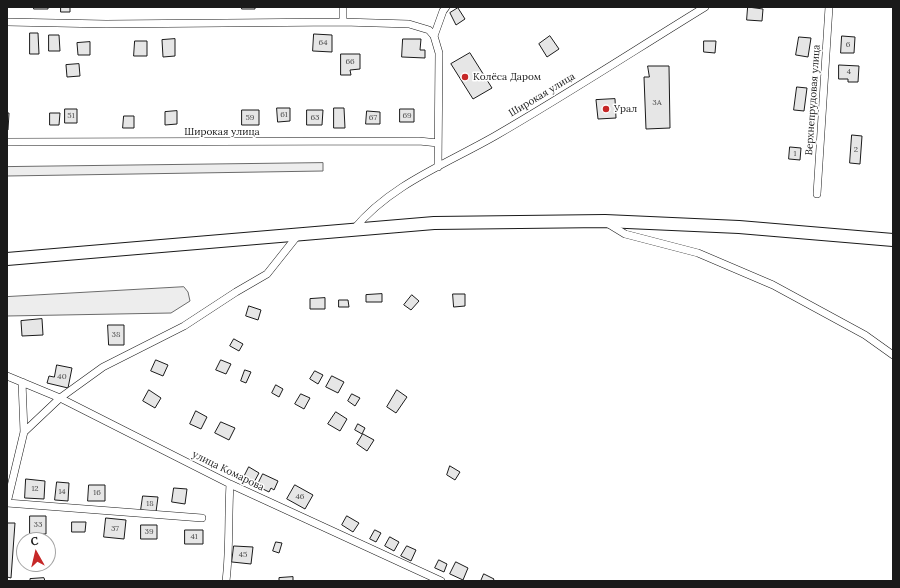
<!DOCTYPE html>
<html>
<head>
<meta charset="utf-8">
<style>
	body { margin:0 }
	#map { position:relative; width:900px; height:588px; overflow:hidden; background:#fff; font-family:Lora,serif }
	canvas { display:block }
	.frame { position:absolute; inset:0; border:8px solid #1a1a1a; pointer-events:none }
	.north { position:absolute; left:16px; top:532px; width:40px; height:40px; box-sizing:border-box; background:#fff; border:1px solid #a3a3a3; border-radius:50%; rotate:352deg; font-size:11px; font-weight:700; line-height:16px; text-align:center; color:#1a1a1a }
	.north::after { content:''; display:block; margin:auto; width:14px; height:18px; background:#c62828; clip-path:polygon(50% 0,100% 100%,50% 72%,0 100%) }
</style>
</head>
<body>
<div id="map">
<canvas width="900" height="588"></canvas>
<div class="frame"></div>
<div class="north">С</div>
</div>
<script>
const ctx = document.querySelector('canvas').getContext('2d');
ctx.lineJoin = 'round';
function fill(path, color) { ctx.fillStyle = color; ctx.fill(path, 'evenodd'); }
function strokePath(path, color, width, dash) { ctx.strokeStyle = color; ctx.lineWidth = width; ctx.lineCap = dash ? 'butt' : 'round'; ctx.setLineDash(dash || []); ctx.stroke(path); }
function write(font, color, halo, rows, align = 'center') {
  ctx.font = font + ' Lora,serif'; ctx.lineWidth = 3; ctx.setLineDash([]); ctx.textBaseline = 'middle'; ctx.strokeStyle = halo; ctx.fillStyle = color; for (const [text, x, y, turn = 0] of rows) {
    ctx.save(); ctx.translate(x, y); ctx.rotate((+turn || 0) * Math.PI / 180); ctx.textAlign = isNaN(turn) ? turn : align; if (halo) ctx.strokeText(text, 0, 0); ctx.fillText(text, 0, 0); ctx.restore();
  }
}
const built = new Path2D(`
	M323 163V171L7 176V167Z
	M184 287 188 292 190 301 171 313 7 316V297Z`);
fill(built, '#ededed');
strokePath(built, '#6a6a6a', 1);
const building = new Path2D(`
	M34 7H48V9H34Z
	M61 7H70V12H61Z
	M242 7H255V9H242Z
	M748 7 763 9 762 21 747 20Z
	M458 8 465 19 456 25 450 13Z
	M30 33H38L39 54H30Z
	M314 34 332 35V52L313 51Z
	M49 35H59L60 51H49Z
	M550 36 559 49 547 57 539 44Z
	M842 36 855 37 854 53H841Z
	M799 37 811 38 808 57 796 55Z
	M175 39V56L163 57 162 40Z
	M403 39H421L420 50H425V58L402 57Z
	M135 41H147V56H134Z
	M704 41H716L715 53 704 52Z
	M90 42V55H78L77 43Z
	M470 53 492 88 473 99 451 64Z
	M341 54H360V69L350 70 351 75H341Z
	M79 64 80 76 67 77 66 65Z
	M839 65 859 66 858 82H848V79H839Z
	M648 66H669L670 128 646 129 644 77H649Z
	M797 87 807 88 804 111 794 110Z
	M615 99 616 118 598 119 596 100Z
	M277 108H290V121L278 122Z
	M334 108H344L345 128H334Z
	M65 109H77V123H65Z
	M400 109H414V122H400Z
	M242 110H259V125H242Z
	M307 110H323L322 125H307Z
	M177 111V124L165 125V112Z
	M367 111 380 112V124H366Z
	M7 113H9L8 130H7Z
	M50 113H60L59 125H50Z
	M124 116H134V128H123Z
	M852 135 862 136 860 164 850 163Z
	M790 147 801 148 800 160 789 159Z
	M382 294V302H366V295Z
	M453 294H465V306L454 307Z
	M412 295 419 301 411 310 404 305Z
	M325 298V309H310V299Z
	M339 300H348L349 307H339Z
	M249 306 261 310 258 320 246 316Z
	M42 319 43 335 22 336 21 321Z
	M108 325H124V345H109Z
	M234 339 243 344 239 351 230 346Z
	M156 360 168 365 163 376 151 371Z
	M221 360 231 364 226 374 216 370Z
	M57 365 72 368 68 388 47 383 49 376 54 377Z
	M245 370 251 372 246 383 241 381Z
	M315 371 323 375 318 384 310 379Z
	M332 376 344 382 338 393 326 387Z
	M276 385 283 389 279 397 272 393Z
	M149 390 161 398 155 408 143 401Z
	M397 390 407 397 396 413 387 407Z
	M301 394 310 398 304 409 295 404Z
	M352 394 360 398 355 406 348 401Z
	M196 411 207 417 201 429 190 424Z
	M336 412 347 419 340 431 328 424Z
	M221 422 235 428 229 440 215 433Z
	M358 424 365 428 362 434 355 430Z
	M363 434 374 440 367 451 357 444Z
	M450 466 460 472 455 480 447 475Z
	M249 467 259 473 253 484 243 479Z
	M263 474 278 481 274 490 271 488 269 492 257 486Z
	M26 479 45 481 44 499 25 498Z
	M57 482 69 483 68 501 55 500Z
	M89 485H105V501H88Z
	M295 485 313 495 305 509 287 499Z
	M174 488 187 489 185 504 172 502Z
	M143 496 158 497 156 512 141 510Z
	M30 516H46V534H30Z
	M347 516 359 523 353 532 342 525Z
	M106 518 126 520 124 539 104 537Z
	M72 522H86L85 532H72Z
	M7 523H15L11 578 7 577Z
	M141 525H157V539H141Z
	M185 530H203V544H185Z
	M375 530 381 533 376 542 370 539Z
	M390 537 399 542 394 551 385 546Z
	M276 542 282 543 279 553 273 551Z
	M234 546 253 547 251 564 232 562Z
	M407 546 416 550 411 561 401 556Z
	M439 560 447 564 444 572 435 568Z
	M456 562 468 568 463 580 450 574Z
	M484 574 494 579 493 581H481Z
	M293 577V581H279V578Z
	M44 578 45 581H30V579Z`);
fill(building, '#e6e6e6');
strokePath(building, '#1a1a1a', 1);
const street = new Path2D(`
	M7 22 106 24 343 22 409 24 429 30 434 36 439 53 438 167
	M343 22V7
	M434 36 443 11 446 7
	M7 142 419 141 438 143
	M817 194 829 7
	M607 223 625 234 698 253 773 285 865 335 893 355
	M354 229C390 185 446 164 495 136 566 95 635 50 705 7
	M7 376 60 398 230 484 441 581
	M24 432 60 398 103 367 184 326 236 292 267 274 298 235
	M7 503 202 518
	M7 503 24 432 22 382
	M226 581C230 549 228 516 230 484`);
const primary = new Path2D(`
	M7 259 434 223 605 221 739 227 893 240`);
strokePath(street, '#1a1a1a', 8);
strokePath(primary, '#1a1a1a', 14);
strokePath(street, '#fff', 7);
strokePath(primary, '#fff', 12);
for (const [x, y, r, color] of [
	[465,77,4,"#c62828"],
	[606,109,4,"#c62828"]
]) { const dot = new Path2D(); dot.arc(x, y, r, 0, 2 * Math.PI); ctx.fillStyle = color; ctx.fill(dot); strokePath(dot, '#fff', 1.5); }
write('8px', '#4d4d4d', null, [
	["64",323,43],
	["6",848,45],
	["66",350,62],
	["4",849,72],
	["3А",657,103],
	["61",284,115],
	["51",71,116],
	["69",407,116],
	["59",250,118],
	["63",315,118],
	["67",373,118],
	["2",856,150],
	["1",795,154],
	["38",116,335],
	["40",62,377],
	["12",35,489],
	["14",62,492],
	["16",97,493],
	["46",300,497],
	["18",150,504],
	["33",38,525],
	["37",115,529],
	["39",149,532],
	["41",194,537],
	["45",243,555]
]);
write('10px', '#1a1a1a', '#fff', [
	["Колёса Даром",473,77],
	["Урал",614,109]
], 'left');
write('10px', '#1a1a1a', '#fff', [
	["Широкая улица",542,95,-31],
	["Верхнепрудовая улица",813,100,-86],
	["Широкая улица",222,132],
	["улица Комарова",228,471,26]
]);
</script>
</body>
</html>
